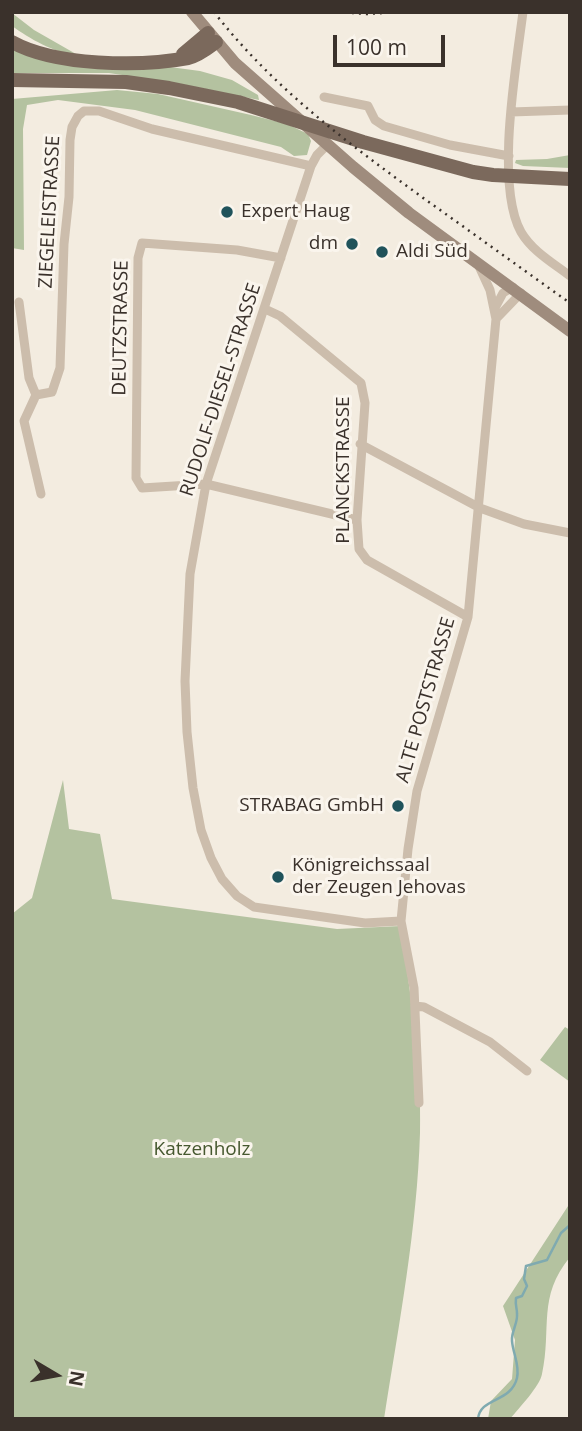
<!DOCTYPE html>
<html>
<head>
<meta charset="utf-8">
<style>
	body { margin:0 }
	#map { position:relative; width:582px; height:1431px; overflow:hidden; background:#f3ece0; font-family:"Open Sans",sans-serif }
	canvas { display:block }
	.frame { position:absolute; inset:0; border:14px solid #3a312b; pointer-events:none }
	.north { position:absolute; left:21px; top:1340px; width:70px; height:70px; -webkit-text-stroke:5px #faf5ed; paint-order:stroke; rotate:100deg; font-size:19px; font-weight:700; line-height:28px; text-align:center; color:#3a312b }
	.north::after { content:''; display:block; margin:auto; width:24px; height:32px; background:#3a312b; clip-path:polygon(50% 0,100% 100%,50% 72%,0 100%) }
	.scale { position:absolute; left:333px; top:35px; width:112px; height:32px; box-sizing:border-box; border:4px solid #3a312b; border-top:0; padding-left:9px; font-size:21px; line-height:24px; white-space:nowrap; color:#3a312b; -webkit-text-stroke:5px #faf5ed; paint-order:stroke }
</style>
</head>
<body>
<div id="map">
<canvas width="582" height="1431"></canvas>
<div class="frame"></div>
<div class="north">N</div>
<div class="scale">100 m</div>
</div>
<script>
const ctx = document.querySelector('canvas').getContext('2d');
ctx.lineJoin = 'round';
function fill(path, color) { ctx.fillStyle = color; ctx.fill(path, 'evenodd'); }
function strokePath(path, color, width, dash) { ctx.strokeStyle = color; ctx.lineWidth = width; ctx.lineCap = dash ? 'butt' : 'round'; ctx.setLineDash(dash || []); ctx.stroke(path); }
function write(font, color, halo, rows, align = 'center') {
  ctx.font = font + ' "Open Sans",sans-serif'; ctx.lineWidth = 6; ctx.setLineDash([]); ctx.textBaseline = 'middle'; ctx.strokeStyle = halo; ctx.fillStyle = color; for (const [text, x, y, turn = 0] of rows) {
    ctx.save(); ctx.translate(x, y); ctx.rotate((+turn || 0) * Math.PI / 180); ctx.textAlign = isNaN(turn) ? turn : align; if (halo) ctx.strokeText(text, 0, 0); ctx.fillText(text, 0, 0); ctx.restore();
  }
}
fill(new Path2D(`
	M12 13 34 30 76 54C55 54 29 38 12 26Z
	M12 46 200 71 232 80 258 95 259 100 181 84 109 73H12Z
	M117 90 158 94 251 115 287 124 308 134 311 141 307 155 294 156 281 147 135 110 58 100 27 105 23 129 24 250 12 248V99Z
	M570 155V168L523 166 515 163 516 160 547 159Z
	M63 780 69 829 100 834 112 899 337 929 401 926C410 994 422 1064 420 1133 417 1229 399 1324 384 1419H12V914L32 898Z
	M565 1027 570 1030V1082L540 1060Z
	M570 1203V1257C537 1297 552 1328 542 1374 540 1386 519 1408 510 1419H488L491 1401 512 1379 515 1340 503 1306Z`), '#b4c2a0');
strokePath(new Path2D(`
	M478 1419C480 1397 511 1403 517 1378 520 1365 513 1354 512 1341 511 1332 518 1323 517 1314 517 1307 515 1306 516 1298L522 1296 527 1286 524 1279 526 1266 547 1260 561 1233 570 1225`), '#7faab0', 2.5);
strokePath(new Path2D(`
	M523 12C516 67 495 185 521 232 532 251 553 263 570 276
	M324 97 368 106 375 120 384 126 450 145 509 156
	M511 112 570 110
	M327 145 317 155 311 166 206 484 190 574 185 681 187 732 193 788 201 830 211 858 222 879 237 896 254 907 365 923 401 921
	M281 258 237 250 142 243 138 258 136 478 142 488 206 484 357 520
	M19 302 29 378 36 395
	M495 308 503 293 513 287
	M265 309 280 316 361 383 365 403 357 520 359 549 367 560 468 617
	M496 319 521 293
	M36 395 52 392 60 368 64 244 69 197 70 140 72 127 78 116 84 111H99L152 129 311 166
	M36 395 24 421 41 494
	M360 444 480 508 524 524 570 533
	M415 1006 424 1007 490 1042 527 1071
	M419 1103 414 988 401 921 408 849 417 791 468 617 496 319 490 290 478 264`), '#ccbdac', 9);
strokePath(new Path2D(`
	M192 12 235 63 353 167 409 213 570 331`), '#9f8c7d', 12);
strokePath(new Path2D(`
	M12 42C55 66 140 67 188 58 198 56 208 48 216 42
	M183 54 208 33
	M12 80 126 82 169 88 238 102 363 142 473 172 493 175 570 179`), '#7b695c', 14);
strokePath(new Path2D(`
	M214 12C273 88 349 144 426 200 474 234 522 269 570 303
	M338 12 367 14 398 12`), '#3a312b', 2.5, [2, 5]);
for (const [x, y, r, color] of [
	[227,212,7,"#20535b"],
	[352,244,7,"#20535b"],
	[382,252,7,"#20535b"],
	[398,806,7,"#20535b"],
	[278,877,7,"#20535b"]
]) { const dot = new Path2D(); dot.arc(x, y, r, 0, 2 * Math.PI); ctx.fillStyle = color; ctx.fill(dot); strokePath(dot, '#faf5ed', 2.5); }
write('19px', '#3a312b', '#faf5ed', [
	["ZIEGELEISTRASSE",50,212,-87],
	["DEUTZSTRASSE",121,328,-89],
	["RUDOLF-DIESEL-STRASSE",221,390,-72],
	["PLANCKSTRASSE",344,470,-90],
	["ALTE POSTSTRASSE",426,700,-74]
]);
write('19px', '#3a312b', '#faf5ed', [
	["Expert Haug",241,212],
	["dm",338,244,"right"],
	["Aldi Süd",396,252],
	["STRABAG GmbH",384,806,"right"],
	["Königreichssaal",292,866],
	["der Zeugen Jehovas",292,888]
], 'left');
write('19px', '#46582f', '#faf5ed', [
	["Katzenholz",202,1150]
]);
</script>
</body>
</html>
